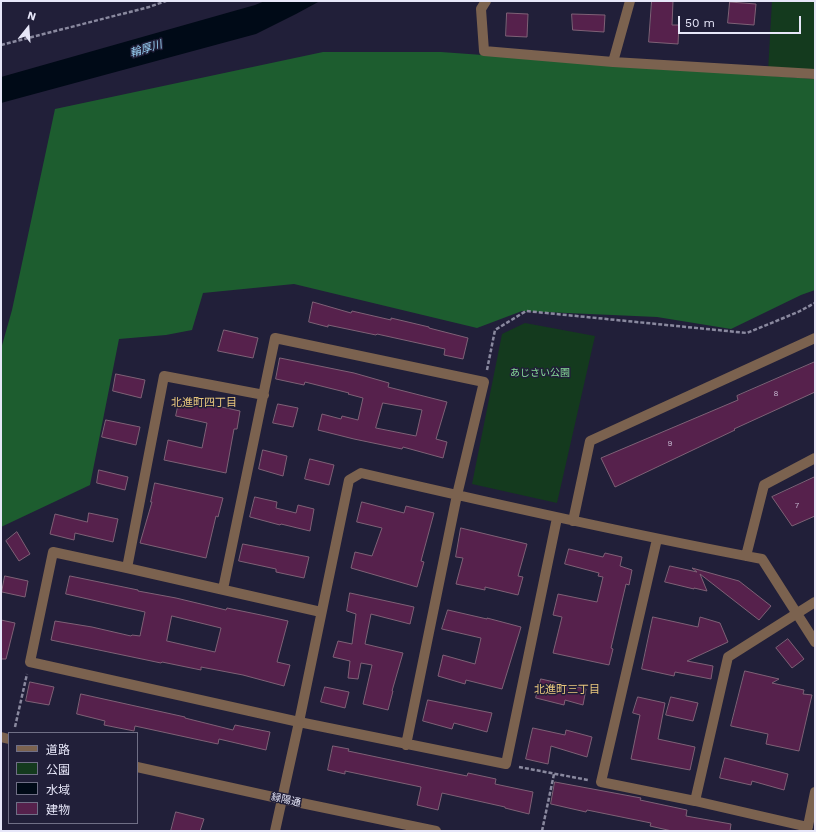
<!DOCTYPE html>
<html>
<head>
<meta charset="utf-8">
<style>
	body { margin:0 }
	#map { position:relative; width:816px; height:832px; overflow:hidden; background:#211f39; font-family:"Work Sans","Noto Sans JP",sans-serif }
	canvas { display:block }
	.frame { position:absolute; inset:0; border:2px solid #e7e7f9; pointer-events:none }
	.legend { position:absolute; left:8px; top:732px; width:130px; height:92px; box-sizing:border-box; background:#211f39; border:1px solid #706f86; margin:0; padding:5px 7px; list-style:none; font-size:12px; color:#e7e7f9 }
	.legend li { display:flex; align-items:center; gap:8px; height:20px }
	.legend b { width:20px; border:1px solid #706f86 }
	.north { position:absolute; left:8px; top:8px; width:40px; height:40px; -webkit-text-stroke:3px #211f39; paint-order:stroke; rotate:17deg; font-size:11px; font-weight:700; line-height:16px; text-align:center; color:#e7e7f9 }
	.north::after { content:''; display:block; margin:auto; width:14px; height:18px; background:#e7e7f9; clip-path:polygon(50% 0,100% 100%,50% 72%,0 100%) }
	.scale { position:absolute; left:678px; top:16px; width:123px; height:18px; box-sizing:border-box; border:2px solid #e7e7f9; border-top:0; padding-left:5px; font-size:12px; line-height:14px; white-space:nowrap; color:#e7e7f9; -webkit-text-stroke:3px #211f39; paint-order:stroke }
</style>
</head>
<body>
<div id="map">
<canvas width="816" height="832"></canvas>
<div class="frame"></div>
<ul class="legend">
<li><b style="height:5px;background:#7b624f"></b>道路</li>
<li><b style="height:11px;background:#143a1e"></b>公園</li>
<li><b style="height:11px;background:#000a17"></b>水域</li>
<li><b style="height:11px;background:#56214c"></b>建物</li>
</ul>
<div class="north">N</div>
<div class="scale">50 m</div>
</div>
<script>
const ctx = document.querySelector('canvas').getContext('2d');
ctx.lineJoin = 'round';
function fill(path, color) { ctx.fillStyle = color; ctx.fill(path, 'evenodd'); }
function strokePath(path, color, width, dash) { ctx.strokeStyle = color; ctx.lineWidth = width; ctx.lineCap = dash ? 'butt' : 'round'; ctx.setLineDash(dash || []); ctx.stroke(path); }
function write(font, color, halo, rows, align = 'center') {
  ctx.font = font + ' "Work Sans","Noto Sans JP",sans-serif'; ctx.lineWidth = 3; ctx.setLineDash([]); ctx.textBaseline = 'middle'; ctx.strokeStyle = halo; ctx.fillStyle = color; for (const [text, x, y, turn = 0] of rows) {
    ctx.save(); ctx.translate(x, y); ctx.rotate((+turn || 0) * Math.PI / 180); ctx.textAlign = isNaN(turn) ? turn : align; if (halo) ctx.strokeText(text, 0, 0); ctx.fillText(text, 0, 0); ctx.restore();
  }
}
fill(new Path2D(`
	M772 1H815V74L768 71Z
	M525 323 595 336 557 503 472 484 502 334Z`), '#143a1e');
fill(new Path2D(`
	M323 52H441L815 79V290L801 295 731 329 657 317 522 311 477 328 294 284 203 293 192 330 166 335 119 339 90 485 1 527V349L12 310 55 109Z`), '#1d5d2f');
fill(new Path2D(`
	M265 1H320L296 14 256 34 1 103V77L255 5Z`), '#000a17');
const building = new Path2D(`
	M652 1H673L672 25H679L678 44 649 42Z
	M730 2 756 4 754 25 728 23Z
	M507 13 528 14 527 37 506 36Z
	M572 14 605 15 604 32 573 30Z
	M313 302 351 313 352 311 391 320V318L429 327V328L468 338 463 359 444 355 445 349 377 334 376 335 328 325V327L309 322Z
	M224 330 258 338 253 358 218 351Z
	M280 358 354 373 389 383 388 387 447 402 436 439 447 442 443 458 403 447 402 449 354 439 318 430 322 414 341 419 342 416 358 420 363 398 348 394 349 393 305 382 304 385 276 379ZM383 403 422 410 416 436 376 428Z
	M815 362V392L734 429 735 430 615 487 601 458 738 400 737 396Z
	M116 374 145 380 141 398 113 391Z
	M180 398 240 411 237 429H234L226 473 164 460 168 440 202 448 207 423 176 416Z
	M278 404 298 408 293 427 273 423Z
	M106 420 140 427 136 445 102 437Z
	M263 450 287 456 283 476 259 469Z
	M310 459 334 465 329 485 305 479Z
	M99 470 128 477 125 490 97 483Z
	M815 477V516L792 526 772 497Z
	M155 483 223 498 218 517 216 516 206 558 140 543 152 502H151Z
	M255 497 277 502 276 508 296 513 298 505 314 509 310 531 281 524 280 525 250 517Z
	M362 502 404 513 406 506 434 513 421 561 424 562 417 587 351 568 355 552 372 556 382 528 357 522Z
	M89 513 118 519 113 542 75 533 74 540 50 534 55 514 87 522Z
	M461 528 527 544 518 576 523 577 518 595 485 587V590L456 584 463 558 456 557Z
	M17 532 30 554 19 561 6 541Z
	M243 544 309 557 304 578 276 572V569L239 561Z
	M569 549 603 557 605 553 622 557 620 566 632 570 629 585 626 584 611 648 613 649 609 665 553 653 562 617 553 615 558 594 597 602 603 577 598 576 599 573 565 564Z
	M670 566 697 572 692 568 739 581 771 606 759 620 700 574 707 591 694 588V589L665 582Z
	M5 576 28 581 25 597 2 592Z
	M70 576 138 590V591L176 598 226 610 227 608 261 615 288 621 277 662 290 665 284 686 243 675 201 667V670L162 662 161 663 51 640 55 621 92 627 131 636 132 635 140 636 145 612 66 594ZM172 616 221 628 215 652 167 641Z
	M350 593 414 607 410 624 371 614 365 644 403 653 392 691H393L388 710 363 704 372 665 361 663 358 679 348 678 350 661 333 657 338 641 352 644 356 614 347 611Z
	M448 610 487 619V618L521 627 502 689 466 680 465 684 438 676 443 655 475 664 481 638 442 629Z
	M653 617 698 627 700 617 720 623 728 642 687 661 713 666 711 679 675 672 674 676 642 669Z
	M1 620 15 623 6 659H1Z
	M788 639 804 659 792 668 776 648Z
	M745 671 779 679 772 683 804 690 803 694 812 695 799 751 766 744 768 734 731 726Z
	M541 679 586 689 583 705 565 700 564 705 536 698Z
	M30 682 54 687 49 705 26 701Z
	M325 687 349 692 345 708 321 702Z
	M81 694 185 717V718L233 730 235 725 270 732 266 750 219 739 218 744 135 726 134 731 104 725 105 721 77 714Z
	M638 697 665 703 658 739 695 747 690 770 631 759 640 715 633 713Z
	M671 697 698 703 693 721 666 715Z
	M428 700 492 713 487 732 454 723 452 729 423 721Z
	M533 728 565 735 566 730 592 737 587 757 551 746 548 764 526 759Z
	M333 746 349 749 348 751 467 776 468 773 496 779 495 784 533 792 529 814 505 808V807L442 793 438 810 417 805 421 787 345 771V774L328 770Z
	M725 758 788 774 784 790 752 781 751 785 720 778Z
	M555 782 641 798 640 800 687 810 686 816 731 824 730 831H672L650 826 651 823 587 810 586 812 551 804Z
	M176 812 204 819 200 831H171Z`);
fill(building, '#56214c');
strokePath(building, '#7e6176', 1);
strokePath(new Path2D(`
	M1 45 149 7 166 1
	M487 370 495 330 526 311 747 333 798 312 815 303
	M15 727 27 674
	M519 767 588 780
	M542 831 554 774`), '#8a899f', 2.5, [4, 2]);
strokePath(new Path2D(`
	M486 1 481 9 484 51 613 62 815 74
	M613 62 630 1
	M573 521 590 441 815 338
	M657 539 601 782 695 801 808 827
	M746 556 764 485 815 458
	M127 568 164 376 264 395
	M223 589 275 338 484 382 457 495 406 745
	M321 612 127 568 53 552 30 662 299 722 506 764 557 518
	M1 737 9 739
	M137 767 282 799 436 831
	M695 801 728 657 815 602
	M275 831 299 722 349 480 361 473C495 504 628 534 762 559L815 642
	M807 831 815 792`), '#7b624f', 10);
write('8px', '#c3b6ce', null, [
	["8",776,394],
	["9",670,444],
	["7",797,506]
]);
write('10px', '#86dc97', '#211f39', [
	["あじさい公園",540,373]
]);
write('10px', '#e7e7f9', '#211f39', [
	["緑陽通",286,800,12]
]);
write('italic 11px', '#9ad3f7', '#211f39', [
	["輪厚川",146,49,-17]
]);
write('11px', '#e8c77d', '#211f39', [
	["北進町四丁目",204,403],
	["北進町三丁目",567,690]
]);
</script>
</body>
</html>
